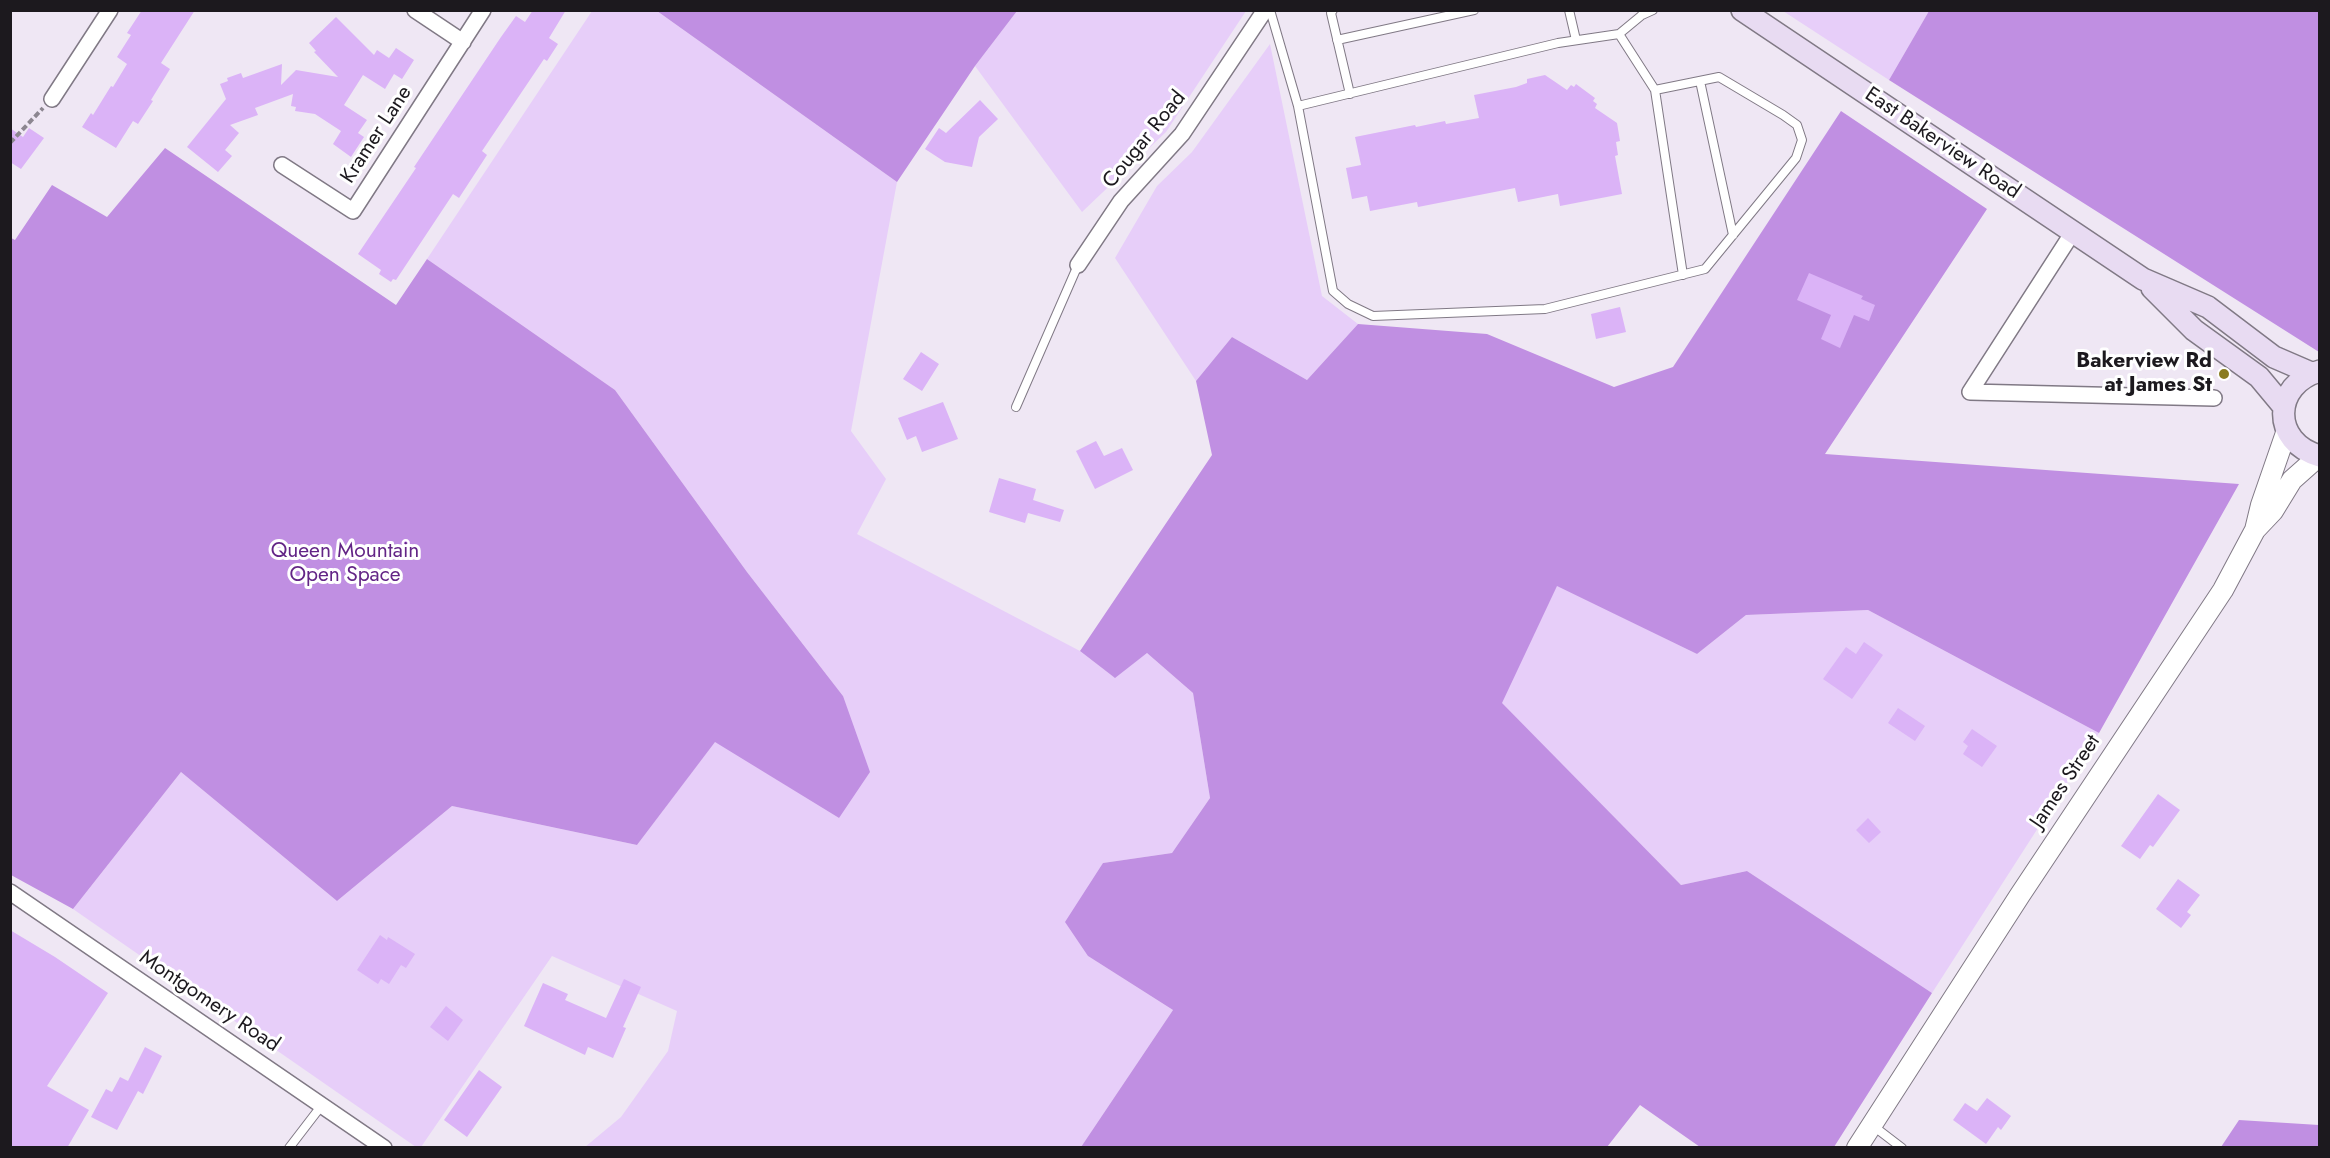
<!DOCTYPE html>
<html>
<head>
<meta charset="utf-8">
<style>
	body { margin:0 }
	#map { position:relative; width:2330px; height:1158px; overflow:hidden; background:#efe7f4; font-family:Jost,sans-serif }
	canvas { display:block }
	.frame { position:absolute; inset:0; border:12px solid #1c191e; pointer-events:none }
</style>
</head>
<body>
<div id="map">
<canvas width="2330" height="1158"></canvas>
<div class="frame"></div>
</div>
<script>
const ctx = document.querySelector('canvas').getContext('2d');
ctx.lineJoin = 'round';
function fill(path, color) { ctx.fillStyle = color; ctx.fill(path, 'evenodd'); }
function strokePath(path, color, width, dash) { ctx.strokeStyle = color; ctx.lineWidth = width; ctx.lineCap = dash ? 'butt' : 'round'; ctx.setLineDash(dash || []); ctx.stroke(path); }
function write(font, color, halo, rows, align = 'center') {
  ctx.font = font + ' Jost,sans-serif'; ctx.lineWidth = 6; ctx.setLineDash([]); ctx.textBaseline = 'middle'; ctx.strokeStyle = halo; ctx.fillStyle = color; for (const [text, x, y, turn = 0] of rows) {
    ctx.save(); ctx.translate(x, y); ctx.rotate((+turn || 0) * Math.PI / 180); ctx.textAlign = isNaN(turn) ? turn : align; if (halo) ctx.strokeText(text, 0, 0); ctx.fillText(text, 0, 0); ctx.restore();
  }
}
fill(new Path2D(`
	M592 11H657L897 182 851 431 886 479 857 534 1080 651 1114 677 1147 653 1193 693 1210 798 1172 853 1103 863 1088 956 1173 1010 1081 1147H585L621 1117 668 1051 677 1011 552 956 421 1147H416L73 909 181 772 337 901 452 806 637 845 715 741 839 818 843 696 747 572 615 390 427 259Z
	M1017 11H1246L1166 132 1082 212 975 66Z
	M1783 11H1929L1889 80Z
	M1270 44 1322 296 1358 324 1307 380 1232 337 1196 381 1115 258 1157 186 1192 152Z
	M1557 585 1697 654 1746 615 1868 610 2099 733 1932 993 1747 871 1681 885 1501 703Z`), '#e7cef9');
fill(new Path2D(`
	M657 11H1017L975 66 897 182Z
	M1929 11H2319V352L1889 80Z
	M1841 111 1987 209 1825 454 2239 484 2099 733 1868 610 1746 615 1697 654 1557 586 1502 703 1681 885 1747 871 1932 993 1834 1147H1700L1640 1105 1607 1147H1081L1173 1010 1088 956 1065 922 1103 863 1172 853 1210 798 1193 693 1147 653 1115 678 1080 651 1212 455 1196 381 1232 337 1307 380 1358 324 1487 334 1614 387 1673 367Z
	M165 148 396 305 427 259 615 390 747 572 843 696 870 772 839 818 715 742 637 845 452 806 337 901 181 772 73 909 11 875V238L15 240 52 185 107 217Z
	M2239 1120 2319 1125V1147H2221Z`), '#c08fe2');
fill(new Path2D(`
	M142 10H195L161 63 170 69 151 100 153 101 138 124 133 121 116 148 82 127 91 113 93 115 111 86 113 87 127 64 117 57 131 35 127 33Z
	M533 10H566L549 38 558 44 547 61 544 59 482 151 487 155 459 198 453 194 396 280 393 279 391 282 379 274 381 270 358 254 416 168 414 167 501 37 516 16 525 22Z
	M336 17 374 55 377 50 389 58 396 48 414 60 402 79 394 74 385 89 363 75 344 105 367 120 358 133 364 137 351 157 333 144 341 131 315 114 295 111 296 107 291 106 293 94 255 108 258 115 230 125 239 133 225 150 232 156 218 172 187 147 226 99 220 84 228 81 227 78 241 73 243 78 282 64 281 85 296 70 338 77 314 52 316 51 309 43Z
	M1545 75 1567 90 1571 85 1574 87 1576 84 1595 98 1593 101 1597 104 1595 108 1617 123 1620 141 1616 142 1618 155 1615 156 1622 194 1560 206 1558 194 1518 202 1515 188 1418 207 1417 202 1370 211 1367 196 1352 199 1346 168 1361 165 1355 137 1415 125 1416 127 1445 121 1446 124 1479 118 1474 95 1516 87 1527 83V79Z
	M980 100 998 119 979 137 972 167 945 162 925 149 939 128 946 133Z
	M10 128 23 137 29 128 44 138 21 169 10 162Z
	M1809 273 1863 296 1861 299 1875 305 1869 321 1854 315 1840 348 1821 339 1831 315 1797 300Z
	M1620 307 1626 332 1596 339 1591 314Z
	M921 352 939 364 922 391 903 379Z
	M943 402 958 439 922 452 916 436 907 440 898 418Z
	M1096 441 1104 456 1122 448 1133 470 1095 489 1076 451Z
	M999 478 1036 489 1033 500 1064 510 1060 522 1028 513 1025 523 989 512Z
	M1864 642 1883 655 1852 699 1823 679 1846 647 1856 654Z
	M1898 708 1925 726 1915 741 1888 723Z
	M1972 729 1997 746 1982 767 1963 754 1968 746 1963 742Z
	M2158 794 2180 810 2153 847 2150 845 2140 859 2121 846Z
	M1868 818 1881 832 1869 843 1856 830Z
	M2178 879 2200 895 2187 912 2191 915 2181 928 2156 909Z
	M10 930 55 957 108 993 47 1086 89 1110 67 1148H10Z
	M380 935 387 940 388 937 415 954 406 968 401 965 389 984 381 979 378 984 357 970Z
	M624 979 641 987 623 1027 626 1028 613 1058 588 1047 585 1055 524 1026 543 983 568 994 565 1000 606 1018Z
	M446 1006 463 1020 448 1041 430 1027Z
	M145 1047 162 1056 143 1094 138 1091 117 1130 91 1117 106 1089 112 1092 120 1077 128 1081Z
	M479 1070 502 1087 467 1137 444 1120Z
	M1987 1098 2011 1116 2001 1130 1998 1127 1986 1144 1953 1120 1965 1103 1977 1111Z`), '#dbb3f7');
const service = new Path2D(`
	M1270 10 1298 106 1558 43 1619 34 1642 15
	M1333 10 1331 13 1350 94
	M1569 10 1576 40
	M1643 12 1642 15 1653 10
	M1337 40 1474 10
	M1700 81 1733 235
	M1655 90 1683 275
	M1298 106 1333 291 1348 304 1373 316 1545 309 1705 269 1796 158 1802 140 1797 125 1783 115 1719 77 1655 90 1619 34
	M1016 407 1078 265
	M1872 1125 1902 1148
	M289 1148 322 1105`);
const minor = new Path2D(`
	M415 10 463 42
	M52 99 110 10
	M282 165 353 211 483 10
	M1078 265 1121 201 1182 134 1265 10
	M1970 392 2214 398
	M1970 392 2073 232
	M10 892 384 1148`);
const tertiary = new Path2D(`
	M2255 530 2273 511 2292 480 2319 456
	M1857 1148 2020 895 2223 590 2255 530 2261 505 2287 430`);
const secondary = new Path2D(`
	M1742 10 2143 279 2208 307 2274 357 2311 373
	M2152 288 2194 330 2259 377 2284 407
	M2320 371C2272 384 2271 443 2320 456`);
strokePath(service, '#807985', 10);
strokePath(minor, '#807985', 18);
strokePath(tertiary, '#807985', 22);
strokePath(secondary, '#807985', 24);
strokePath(new Path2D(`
	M10 143 43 108`), '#8c8690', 4, [6, 3]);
strokePath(service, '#fff', 8);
strokePath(minor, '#fff', 15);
strokePath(tertiary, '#fff', 20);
strokePath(secondary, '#e8dbf2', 21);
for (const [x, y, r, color] of [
	[2224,374,6,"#897b21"]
]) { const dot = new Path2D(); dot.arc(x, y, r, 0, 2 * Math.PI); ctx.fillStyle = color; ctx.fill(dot); strokePath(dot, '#fff', 2); }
write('21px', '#1c191e', '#fff', [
	["Kramer Lane",377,135,-57],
	["Cougar Road",1145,140,-51],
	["East Bakerview Road",1942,144,34],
	["James Street",2066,782,-56],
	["Montgomery Road",209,1002,34]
]);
write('bold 21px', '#1c191e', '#fff', [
	["Bakerview Rd",2212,362],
	["at James St",2212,386]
], 'right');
write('21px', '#632586', '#fff', [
	["Queen Mountain",345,552],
	["Open Space",345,576]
]);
</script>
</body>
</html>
